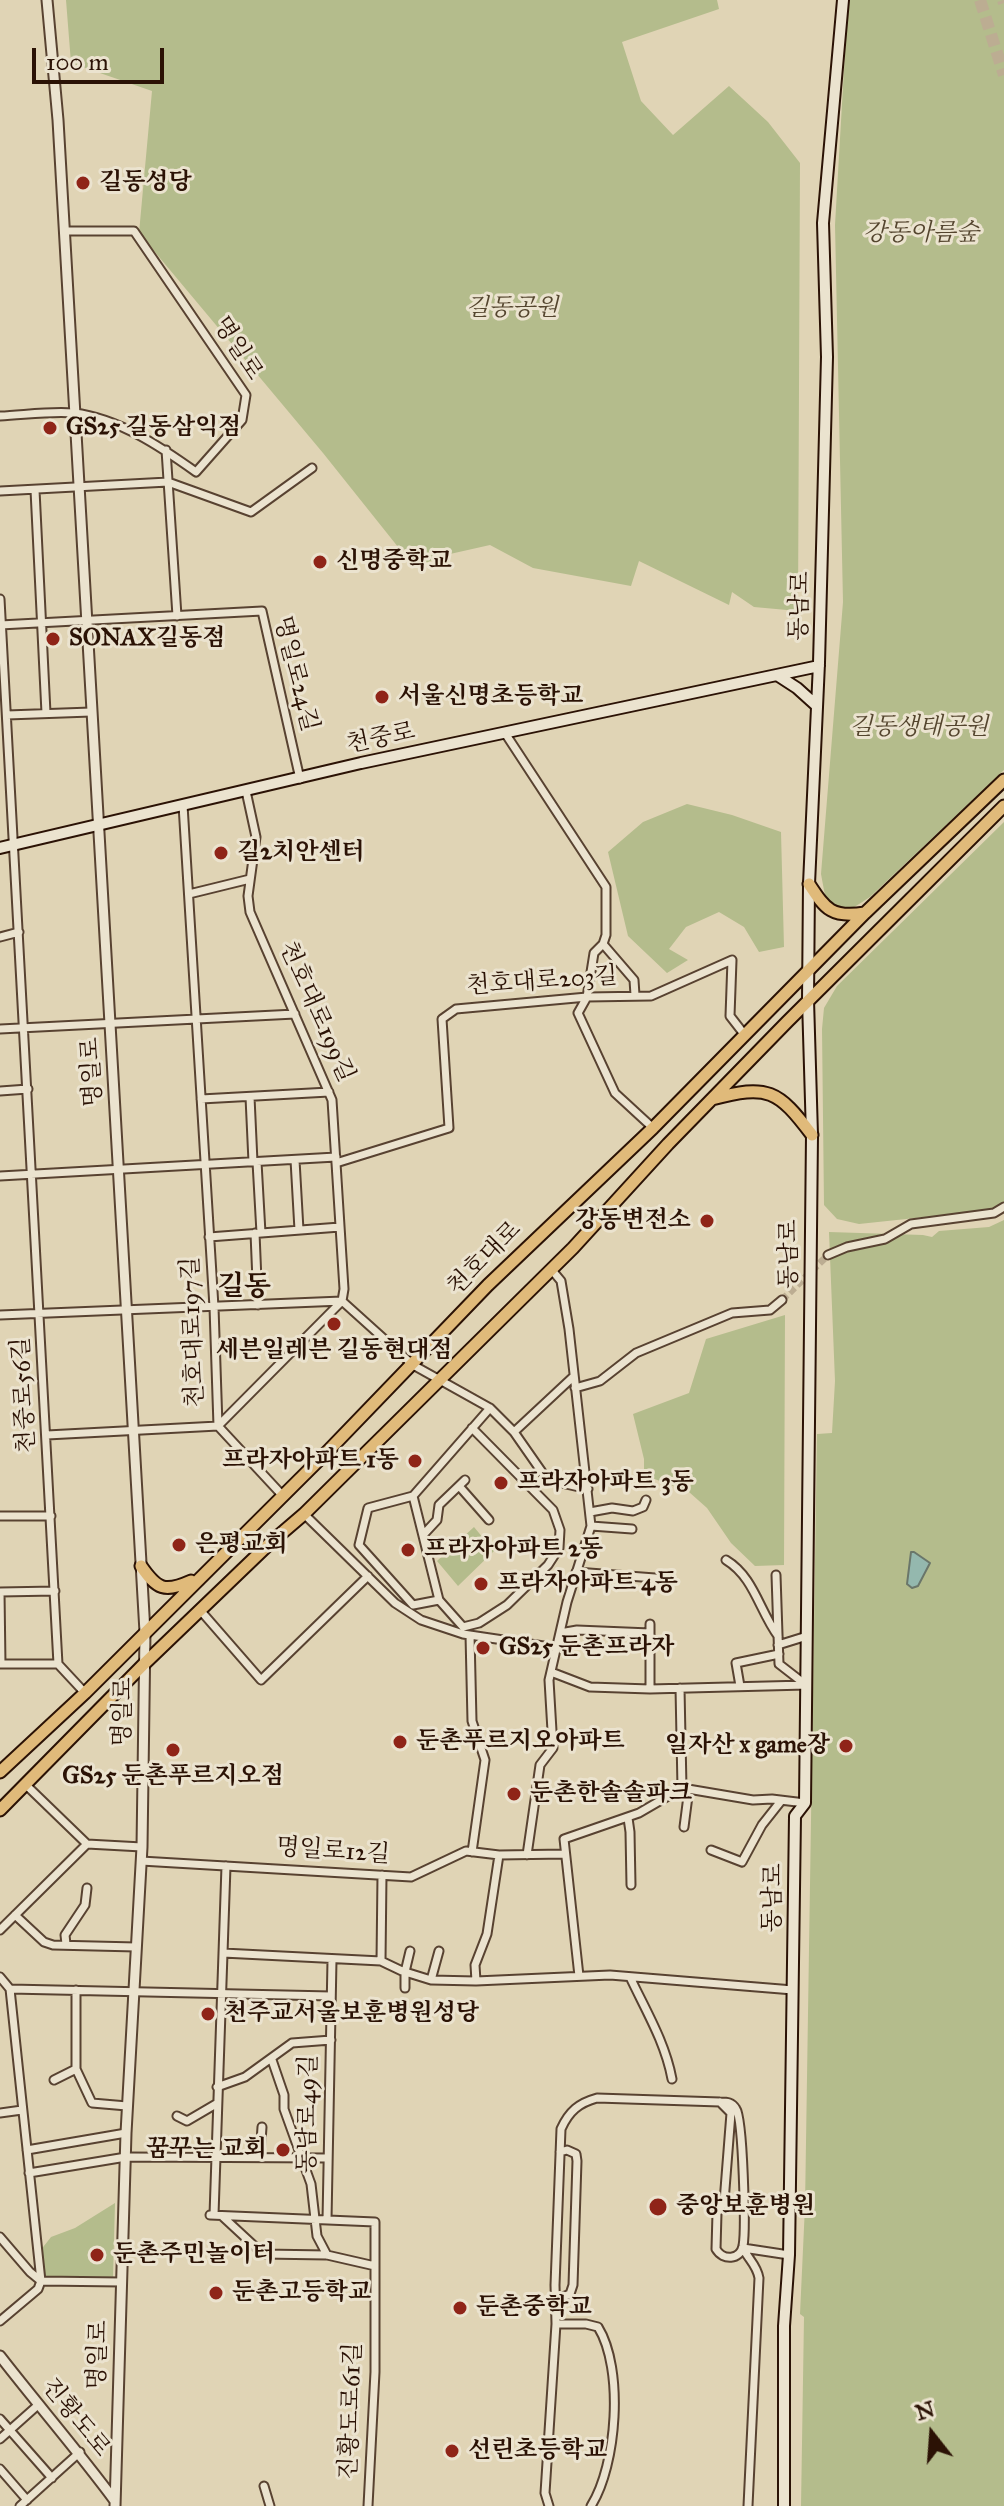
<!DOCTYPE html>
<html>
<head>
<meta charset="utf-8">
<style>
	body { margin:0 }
	#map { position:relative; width:1004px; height:2506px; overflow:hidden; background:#e0d4b5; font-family:"IM FELL Great Primer",serif }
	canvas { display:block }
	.north { position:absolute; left:892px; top:2394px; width:80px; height:80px; -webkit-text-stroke:6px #ebe3cf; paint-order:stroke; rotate:343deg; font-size:22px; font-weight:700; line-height:32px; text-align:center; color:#2b1205 }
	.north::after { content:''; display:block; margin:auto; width:28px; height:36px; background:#2b1205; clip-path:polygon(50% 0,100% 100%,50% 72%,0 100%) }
	.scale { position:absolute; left:32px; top:48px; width:132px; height:36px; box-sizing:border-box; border:4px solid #2b1205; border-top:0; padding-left:10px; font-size:24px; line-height:28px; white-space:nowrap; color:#2b1205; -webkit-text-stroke:6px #ebe3cf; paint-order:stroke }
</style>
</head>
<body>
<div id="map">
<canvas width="1004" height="2506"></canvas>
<div class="north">N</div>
<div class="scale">100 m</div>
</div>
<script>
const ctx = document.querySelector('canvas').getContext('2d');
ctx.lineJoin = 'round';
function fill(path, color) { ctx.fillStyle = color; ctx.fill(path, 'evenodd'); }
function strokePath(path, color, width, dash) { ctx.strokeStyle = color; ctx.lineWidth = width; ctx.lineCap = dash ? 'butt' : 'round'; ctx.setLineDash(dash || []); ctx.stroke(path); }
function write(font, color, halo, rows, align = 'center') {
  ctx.font = font + ' "IM FELL Great Primer","Noto Serif KR",serif'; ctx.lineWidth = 6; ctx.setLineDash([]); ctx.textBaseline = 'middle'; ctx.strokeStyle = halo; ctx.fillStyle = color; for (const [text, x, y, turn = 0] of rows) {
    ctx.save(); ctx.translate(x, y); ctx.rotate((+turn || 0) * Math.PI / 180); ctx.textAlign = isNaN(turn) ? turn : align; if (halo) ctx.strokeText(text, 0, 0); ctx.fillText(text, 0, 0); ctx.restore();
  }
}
fill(new Path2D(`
	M66 0H717L719 9 622 42 641 101 673 135 729 86 768 122 800 163 798 611 754 607 732 592 729 605 639 561 631 586 533 568 490 545 450 554 414 567 323 453 139 233 152 91 71 63Z
	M848 0H1004V770L870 897C851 909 846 916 826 901L821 874 843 602 835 225Z
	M687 804 732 815 781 832 784 947 759 952 744 927 719 912 686 927 669 949 688 960 667 973 628 936 608 852 643 822Z
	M1004 822V1202L991 1210 859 1224 837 1219 824 1205 822 1029 824 1008 837 986Z
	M1004 1220V2506H801L804 2317 800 2314 805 2206 817 1434 832 1433 835 1381 829 1232 923 1235 932 1237 939 1231 989 1227Z
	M785 1315 784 1565 755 1566 731 1543 707 1508 689 1492 644 1475V1459L633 1414 689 1393 706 1339Z
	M474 1527 494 1551 458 1586 437 1561Z
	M115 2203 113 2277 44 2276 40 2251 51 2237 75 2228Z`), '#b4bc8c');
const water = new Path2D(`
	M911 1552H914L930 1563 918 1586 912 1588 907 1584Z`);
fill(water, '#94b8ae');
strokePath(water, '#6a766a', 2);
strokePath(new Path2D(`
	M782 1300 828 1255`), '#bcad92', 7, [7, 3.5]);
strokePath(new Path2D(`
	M980 0 1004 75
	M1003 0 1004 3`), '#bcad92', 12, [12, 6]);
const minor = new Path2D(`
	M0 416C24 415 50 411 74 413 118 418 161 447 196 472L242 420 246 395 134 231H64
	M166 450 177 616
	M35 490 46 713
	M0 491 168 482 251 512 312 468
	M0 599 58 1664 85 1693
	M0 625 262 611 300 779
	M7 715 91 712
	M505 733 606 887V935L603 944 594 953 587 997 578 1013 615 1093 653 1128
	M183 805 214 1307 218 1426 283 1496
	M189 894 250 879
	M0 937 19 932
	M603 944 634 980 635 995
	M0 1029 295 1014
	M0 1091 28 1089
	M250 1097 253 1162
	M201 1099 329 1092
	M295 1160 299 1230
	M257 1162 261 1233
	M336 1163 449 1128 442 1019 456 1009 587 997 651 996 732 960 730 1016 744 1034
	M0 1176 336 1157
	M255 1233 258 1305
	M209 1237 340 1227
	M828 1255 847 1247 885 1239 911 1224 994 1213 1004 1207
	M0 1315 342 1301 413 1365 490 1408 514 1432 544 1475 557 1482 588 1489
	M575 1388 600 1381 636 1353 732 1313 770 1310 782 1300
	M218 1426 342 1301 344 1289 332 1100 250 912 248 896 256 837 246 791
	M514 1432 573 1377
	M47 1435 218 1426
	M459 1486 489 1520
	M413 1496 439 1600 463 1627 479 1623 507 1605 548 1565 559 1548 560 1530 553 1510 472 1428
	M590 1512 612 1508 633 1511 643 1507 646 1500
	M304 1514 395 1603 421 1620 463 1634 557 1648
	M0 1516H51
	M591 1526 632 1529
	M423 1535 437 1520 439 1505 465 1480
	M726 1560C754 1577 759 1610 778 1636
	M576 1572 655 1578
	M776 1575 779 1664 806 1685
	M0 1592 1 1664
	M0 1592 55 1591
	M439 1600 413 1605 359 1545 368 1508 413 1496 490 1408
	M200 1610 261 1680 368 1576
	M650 1624V1689
	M560 1633 577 1630 650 1633
	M470 1635 472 1721 485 1760 472 1852
	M778 1645 807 1636
	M0 1664H58
	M551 1672 590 1687 650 1689 806 1685
	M740 1686 736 1663 779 1654
	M680 1688 682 1788 688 1796 684 1827
	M25 1784 87 1844
	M628 1818 630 1832 631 1885
	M711 1850 742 1862 762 1825 781 1801
	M527 1855 540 1765 553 1748 549 1680 567 1602 591 1526 569 1329 561 1281 551 1269
	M141 1861 411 1877 466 1851 499 1855 565 1854
	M15 1915 44 1942 53 1945 136 1947
	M0 1930 87 1844 142 1847
	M66 1944 65 1935 85 1905 87 1888
	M223 1953 381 1961 402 1971 431 1980 476 1981 610 1975 793 1990
	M381 1961 382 1875
	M579 1976 564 1839 639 1813 682 1788 753 1800 772 1799 805 1803
	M0 1977 10 1989 41 2281 38 2289 0 2321
	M630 1977C646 2011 665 2042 672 2079
	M431 1980 439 1951
	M476 1981 475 1965 487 1934 499 1855
	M405 1988V1972L410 1951
	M10 1989 331 1996
	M76 1990V2069L92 2103 127 2106
	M272 2060 284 2095V2109L311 2184 317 2236 327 2255
	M54 2080 76 2069
	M217 2087 245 2077 292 2043 331 2040
	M720 2102 731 2113 724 2202
	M0 2113 22 2110
	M177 2116 187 2121 216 2104
	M27 2150 126 2133
	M260 2156 262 2127
	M29 2173 126 2157 328 2158
	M210 2215 375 2222V2372L368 2506
	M214 2215 226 1866
	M222 2216 263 2254 327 2255 375 2266
	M327 2220 332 1960
	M0 2237 30 2272 41 2281 122 2282
	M743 2248C748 2259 757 2265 759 2278L748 2506
	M743 2248 789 2255
	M555 2295 560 2298 570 2294 573 2285 577 2161 576 2154 567 2150 560 2152
	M556 2324 555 2285 561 2129C569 2111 579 2103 597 2098L720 2102C727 2102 732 2102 736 2109 743 2119 746 2230 743 2246 740 2260 723 2261 716 2249L717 2213 724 2202C733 2201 738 2201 743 2209
	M0 2419 52 2478
	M0 2439 38 2405
	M0 2469 27 2500
	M264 2486 270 2506
	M20 2506 80 2452
	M549 2506 545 2493 556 2324H586L598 2327C624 2369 617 2465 591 2506`);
const tertiary = new Path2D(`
	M47 0 58 120 145 1632 142 1847 126 2133 115 2506
	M0 2356C38 2405 78 2451 115 2501`);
const secondary = new Path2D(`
	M777 675 797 688 817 706
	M0 848 361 763 819 666
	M784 2506V2326L789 2255 795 1816 805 1803 812 1135 808 1000 809 884 819 663 827 357 823 223 843 0`);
const primary = new Path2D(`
	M809 884C826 910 832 918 865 913
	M712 1099C768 1084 778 1090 812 1135
	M141 1566C157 1589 164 1593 191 1581
	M0 1772 85 1693 329 1450 488 1285 653 1128 865 913 1004 780
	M0 1810 144 1664 269 1544 304 1514 573 1248 668 1144 787 1022 1004 806`);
strokePath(minor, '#584231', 11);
strokePath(tertiary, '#584231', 13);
strokePath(secondary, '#2b1205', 14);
strokePath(primary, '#2b1205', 15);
strokePath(minor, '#ebe3cf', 7);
strokePath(tertiary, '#ebe3cf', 9);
strokePath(secondary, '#ebe3cf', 10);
strokePath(primary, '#e0ba7a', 11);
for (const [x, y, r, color] of [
	[83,183,8,"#8f2418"],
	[50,428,8,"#8f2418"],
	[320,562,8,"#8f2418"],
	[53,639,8,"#8f2418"],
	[382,697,8,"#8f2418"],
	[221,853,8,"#8f2418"],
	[707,1221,8,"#8f2418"],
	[334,1324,8,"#8f2418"],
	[415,1461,8,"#8f2418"],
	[501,1483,8,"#8f2418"],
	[179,1545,8,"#8f2418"],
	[408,1550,8,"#8f2418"],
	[481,1584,8,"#8f2418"],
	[483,1648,8,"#8f2418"],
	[400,1742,8,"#8f2418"],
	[846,1746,8,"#8f2418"],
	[173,1750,8,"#8f2418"],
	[514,1794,8,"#8f2418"],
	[208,2014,8,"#8f2418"],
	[283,2150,8,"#8f2418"],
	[658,2207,10,"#8f2418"],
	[97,2255,8,"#8f2418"],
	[216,2293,8,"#8f2418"],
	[460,2308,8,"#8f2418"],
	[452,2451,8,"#8f2418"]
]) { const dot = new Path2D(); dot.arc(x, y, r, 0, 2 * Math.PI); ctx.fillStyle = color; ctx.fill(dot); strokePath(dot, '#ebe3cf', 3); }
write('bold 24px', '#2b1205', '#ebe3cf', [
	["길동성당",99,183],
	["GS25 길동삼익점",66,428],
	["신명중학교",336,562],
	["SONAX길동점",69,639],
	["서울신명초등학교",398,697],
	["길2치안센터",237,853],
	["강동변전소",691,1221,"right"],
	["세븐일레븐 길동현대점",334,1351,"center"],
	["프라자아파트 1동",399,1461,"right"],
	["프라자아파트 3동",517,1483],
	["은평교회",195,1545],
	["프라자아파트 2동",424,1550],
	["프라자아파트 4동",497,1584],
	["GS25 둔촌프라자",499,1648],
	["둔촌푸르지오아파트",416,1742],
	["일자산 x game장",830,1746,"right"],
	["GS25 둔촌푸르지오점",173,1777,"center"],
	["둔촌한솔솔파크",530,1794],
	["천주교서울보훈병원성당",224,2014],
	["꿈꾸는 교회",267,2150,"right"],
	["중앙보훈병원",676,2207],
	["둔촌주민놀이터",113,2255],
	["둔촌고등학교",232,2293],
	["둔촌중학교",476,2308],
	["선린초등학교",468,2451]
], 'left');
write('italic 24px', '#54452e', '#ebe3cf', [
	["강동아름숲",921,234],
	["길동공원",512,309],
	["길동생태공원",919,728]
]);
write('24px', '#2b1205', '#ebe3cf', [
	["명일로",237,349,57],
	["동남로",801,606,-88],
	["명일로24길",295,674,76],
	["천중로",381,739,-12],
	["천호대로203길",542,982,-4],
	["천호대로199길",316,1012,66],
	["명일로",93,1072,-93],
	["동남로",790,1254,-90],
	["천호대로",485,1259,-45],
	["천호대로197길",194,1332,-92],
	["천중로56길",25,1395,-93],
	["명일로",124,1712,-89],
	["명일로12길",333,1852,4],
	["동남로",774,1898,-89],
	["동남로49길",309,2114,-89],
	["명일로",99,2355,-88],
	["진황도로61길",352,2411,-88],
	["진황도로",75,2418,51]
]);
write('bold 28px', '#2b1205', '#ebe3cf', [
	["길동",244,1288]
]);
</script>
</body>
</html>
